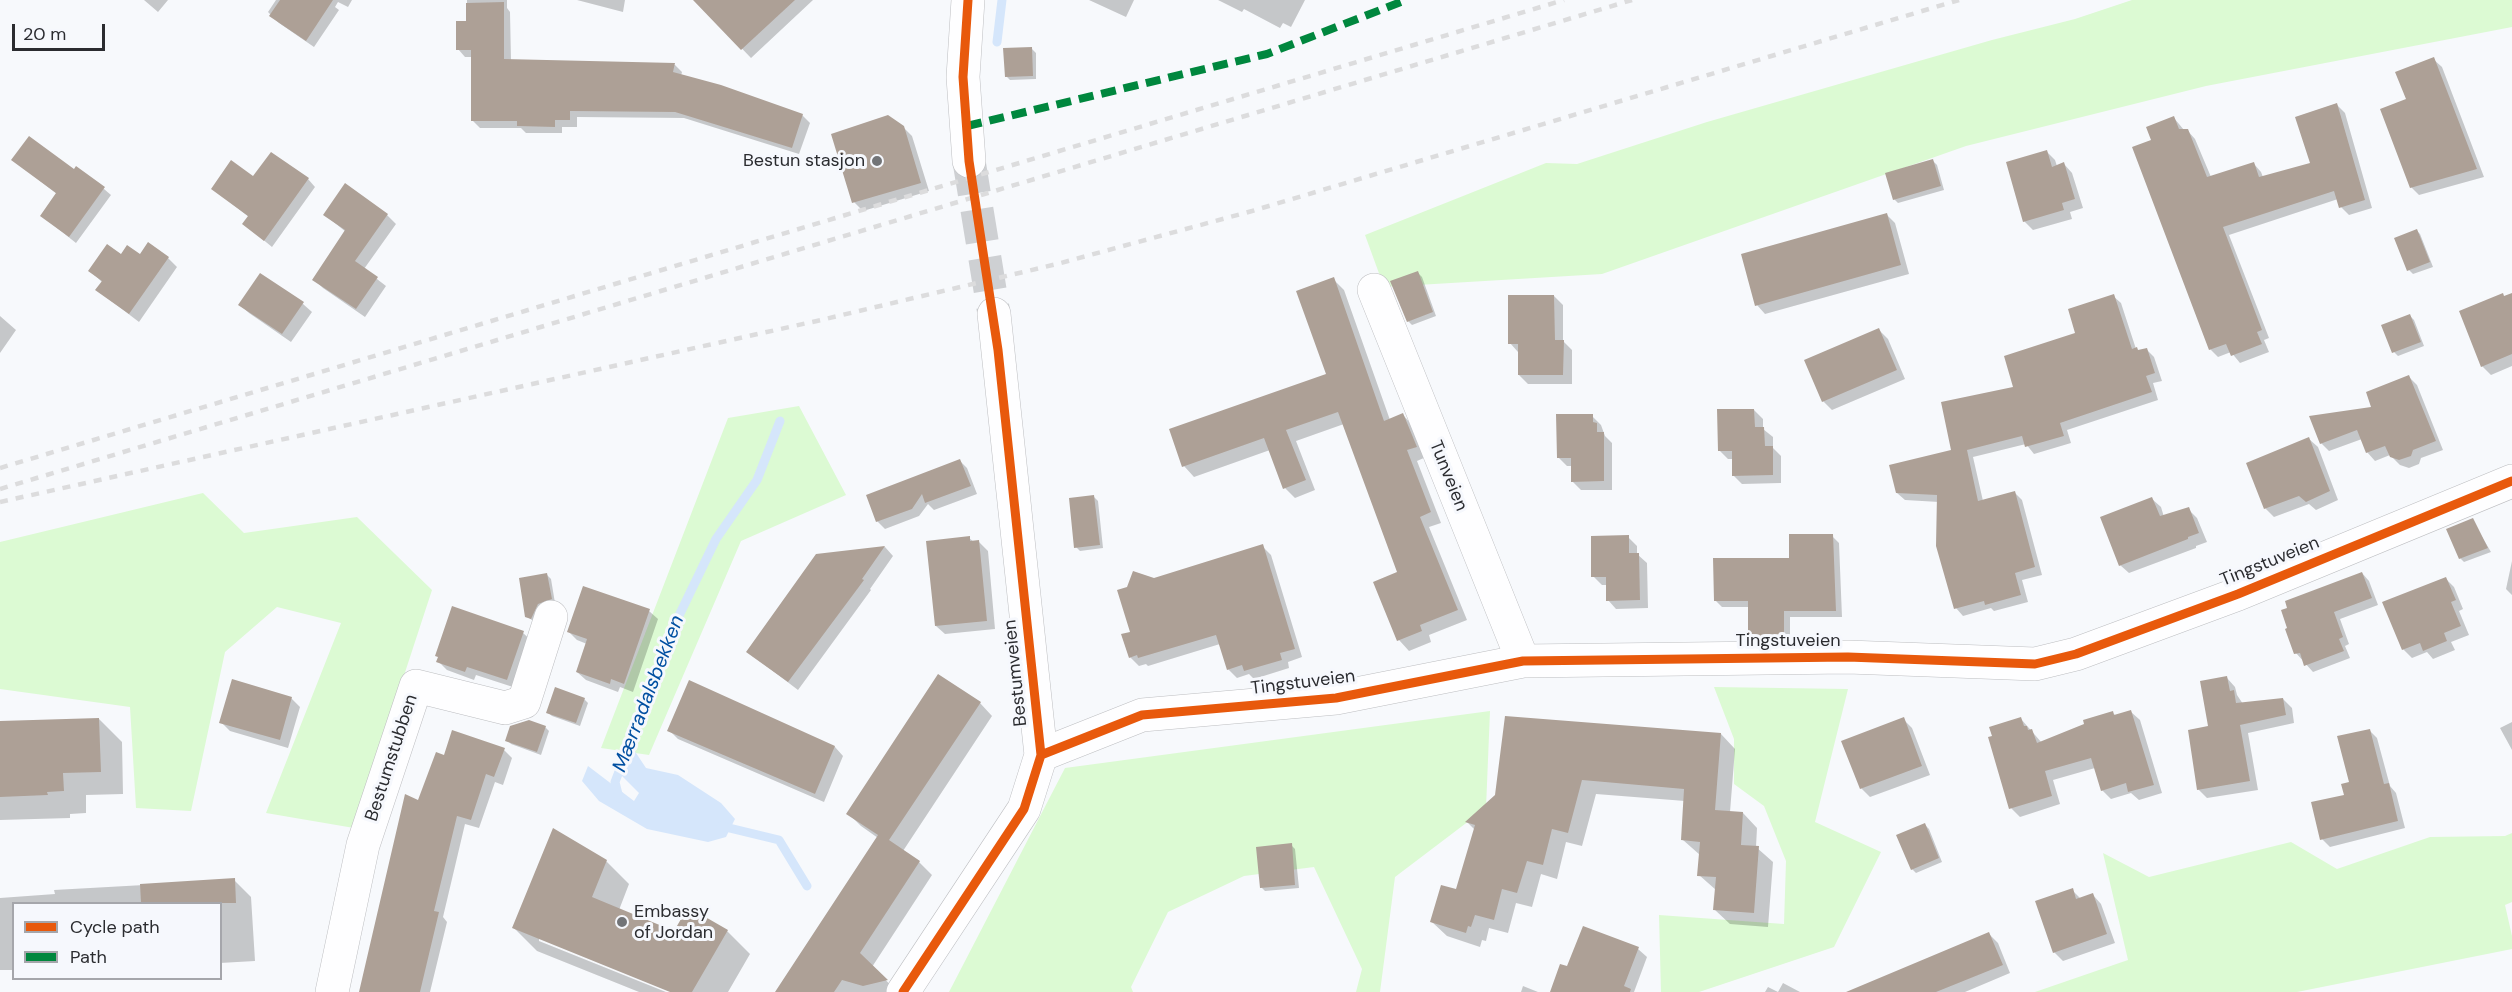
<!DOCTYPE html>
<html>
<head>
<meta charset="utf-8">
<style>
	body { margin:0 }
	#map { position:relative; width:2512px; height:992px; overflow:hidden; background:#f7f9fc; font-family:"DM Sans",sans-serif }
	canvas { display:block }
	.legend { position:absolute; left:12px; top:902px; width:210px; height:78px; box-sizing:border-box; background:#f6f8fd; border:2px solid #a5a6ab; margin:0; padding:8px 10px; list-style:none; font-size:18px; color:#2b2c30 }
	.legend li { display:flex; align-items:center; gap:12px; height:30px }
	.legend b { width:30px; border:2px solid #a5a6ab }
	.scale { position:absolute; left:12px; top:24px; width:93px; height:27px; box-sizing:border-box; border:3px solid #2b2c30; border-top:0; padding-left:8px; font-size:18px; line-height:21px; white-space:nowrap; color:#2b2c30; -webkit-text-stroke:4px #f6f8fd; paint-order:stroke }
</style>
</head>
<body>
<div id="map">
<canvas width="2512" height="992"></canvas>
<ul class="legend">
<li><b style="height:8px;background:#e8590c"></b>Cycle path</li>
<li><b style="height:8px;background:#00873e"></b>Path</li>
</ul>
<div class="scale">20 m</div>
</div>
<script>
const ctx = document.querySelector('canvas').getContext('2d');
ctx.lineJoin = 'round';
function fill(path, color) { ctx.fillStyle = color; ctx.fill(path, 'evenodd'); }
function strokePath(path, color, width, dash) { ctx.strokeStyle = color; ctx.lineWidth = width; ctx.lineCap = dash ? 'butt' : 'round'; ctx.setLineDash(dash || []); ctx.stroke(path); }
function write(font, color, halo, rows, align = 'center') {
  ctx.font = font + ' "DM Sans",sans-serif'; ctx.lineWidth = 6; ctx.setLineDash([]); ctx.textBaseline = 'middle'; ctx.strokeStyle = halo; ctx.fillStyle = color; for (const [text, x, y, turn = 0] of rows) {
    ctx.save(); ctx.translate(x, y); ctx.rotate((+turn || 0) * Math.PI / 180); ctx.textAlign = isNaN(turn) ? turn : align; if (halo) ctx.strokeText(text, 0, 0); ctx.fillText(text, 0, 0); ctx.restore();
  }
}
fill(new Path2D(`
	M2132 0H2512V27L2206 86 1966 146 1602 274 1384 287 1365 235 1546 163 1577 164 1707 122 1992 40 2075 19Z
	M799 406 846 495 741 541 649 755 601 748 728 418Z
	M203 493 244 533 357 517 432 590 354 828 266 813 341 623 277 607 225 652 191 811 136 808 130 707 0 689V542Z
	M1714 687 1848 689 1815 822 1881 852 1834 947 1699 992H1661L1659 915 1784 924 1786 861 1764 806 1734 784V739Z
	M1490 711 1486 808 1395 877 1380 992H1356L1362 969 1314 867 1244 876 1168 912 1131 987 1133 992H949L1065 768Z
	M2512 833V902L2505 905 2512 936V949L2297 992H2035L2128 960 2103 853 2149 877 2291 842 2337 869 2430 837 2505 836Z`), '#dcfad3');
fill(new Path2D(`
	M626 738 646 768 678 775 721 803 735 819 726 837 708 842 647 829 599 801 582 781 588 766 634 801 639 793 614 768Z`), '#d5e6fb');
fill(new Path2D(`
	M144 0H168L158 12Z
	M276 0H352L348 7 338 2 335 7 339 10 314 47 279 23 268 12Z
	M467 0H507V8L510 12 511 61 675 65 682 72 681 76 802 115 810 123 799 154 684 118 577 117V127H562V133H526L521 128H480L472 120V57H465L458 49 467 23Z
	M577 0H625L623 12Z
	M716 0H813L751 58 705 10Z
	M1089 0H1134L1126 17Z
	M1218 0H1305L1291 27 1283 23 1280 28 1244 9 1242 12Z
	M1031 48 1036 53V79L1010 80 1006 76Z
	M2433 59 2442 67 2484 177 2419 195 2411 187 2408 100Z
	M2337 105 2345 113 2372 208 2349 215 2341 207 2338 199 2229 235 2269 338 2264 340 2269 352 2240 363 2231 352 2218 357 2210 349 2153 141 2174 118 2184 130H2187L2195 139 2211 177 2254 164 2261 172 2263 177 2311 164Z
	M903 127 912 136 929 191 863 211 854 202Z
	M2047 152 2055 160 2057 166 2064 164 2072 173 2083 208 2070 212 2072 219 2033 230 2024 221Z
	M13 160 104 189 111 195 76 243 42 216 57 194Z
	M1933 161 1937 165 1944 190 1898 203 1894 199Z
	M254 178 308 179 315 187 272 247 244 224 249 217 213 189Z
	M1886 214 1895 223 1909 274 1765 314 1757 305Z
	M325 215H387L396 224 364 269 386 286 365 317 323 288 314 279 346 232Z
	M2416 230 2420 234 2433 267 2413 274 2409 270Z
	M121 256 168 258 177 267 139 322 97 290 102 282 90 271Z
	M1418 273 1422 277 1436 316 1412 325 1408 321Z
	M1333 279 1344 290 1390 420 1403 415 1413 426 1426 457 1417 461 1441 523 1429 527 1467 620 1429 635 1431 642 1409 651 1399 640 1375 583 1399 573 1344 424 1296 441 1315 490 1295 498 1285 488 1270 450 1194 477 1184 466 1327 375Z
	M1554 296 1563 305V341L1572 350V384H1528L1519 375 1518 352 1510 343Z
	M2113 296 2121 303 2136 349 2139 352 2146 349 2154 357 2162 381 2153 383 2158 400 2067 430 2071 443 2034 454 2026 444 1973 457 1983 501 2014 492 2022 500 2042 575 2022 580 2028 602 1994 611 1991 608 1963 616 1956 608 1939 502 1905 500 1897 493 1953 452 2015 388 2077 333Z
	M2505 297H2512V366L2491 375 2482 366Z
	M303 304 312 312 291 342 249 313 240 305Z
	M0 316 16 330 0 353Z
	M2410 316 2414 320 2424 346 2398 356 2394 352Z
	M1879 330 1888 339 1905 379 1832 410 1823 401Z
	M2408 376 2417 385 2443 450 2421 458 2419 464 2409 468 2400 465 2390 455 2375 461 2367 452 2362 439 2329 451 2321 443 2373 408Z
	M1754 410 1763 419V429L1773 437V448L1781 456V483L1742 484 1733 475V459H1728L1719 450Z
	M1592 416 1601 425 1605 436 1612 443V490H1581L1572 481V466H1567L1558 457Z
	M2309 439 2318 447 2338 500 2316 510 2309 504 2274 517 2265 508Z
	M960 461 967 468 977 494 934 510 928 504 919 516 885 529 877 521Z
	M1094 497 1098 501 1103 548 1080 551 1076 547Z
	M2152 499 2161 507 2164 517 2188 509 2197 518 2207 542 2196 546V548L2129 573 2120 565Z
	M2472 520 2491 552 2464 562 2460 558Z
	M1832 536 1839 543 1842 617H1790V643H1757L1750 636V607H1722L1715 600Z
	M1628 537 1637 546V554L1647 563 1648 608 1616 609 1608 600 1607 585H1602L1593 576Z
	M969 538 974 542H979L988 551 995 629 945 634 936 626Z
	M1262 546 1271 555 1302 657 1288 662 1289 668 1254 679 1249 674 1237 678 1228 669 1220 644 1148 666 1146 664 1139 666 1130 657 1131 633 1154 580Z
	M885 547 893 556 870 589 871 590 798 690 748 652 816 555Z
	M2512 561V595L2506 589Z
	M2362 573 2369 581 2378 605 2340 619 2349 644 2345 646 2350 658 2313 672 2296 653Z
	M547 575 551 579 555 603 535 622 526 616Z
	M2445 578 2454 587 2463 609 2459 611 2469 635 2451 642 2455 650 2433 659 2427 652 2412 658 2403 649 2384 603Z
	M649 611 658 619 633 692 620 687 618 692 586 680 577 672 587 644 577 640 568 631Z
	M523 633 532 641 516 688 476 675 474 680 447 670 438 661Z
	M2227 678 2235 687 2237 695 2243 704 2283 699 2292 708 2294 723 2248 733 2258 790 2207 798 2198 789 2210 728Z
	M690 682 835 747 843 756 824 802 678 739 669 730Z
	M291 698 300 707 288 748 230 731 221 722Z
	M584 699 588 703 580 726 552 716 547 712Z
	M980 703 992 716 903 851 919 862 932 875 872 967 898 992H776L878 838 861 826 848 813Z
	M2131 712 2140 720 2162 793 2139 800 2131 793 2111 799 2102 790 2095 768 2053 780 2060 804 2020 817 2011 808 2021 719 2042 743 2113 713 2116 716Z
	M99 719 122 742 123 794 86 795V813L70 814V818L0 820V722Z
	M1903 719 1912 728 1930 775 1870 797 1861 788Z
	M2512 722V750L2500 728Z
	M545 727 549 731 541 755 511 744 507 740Z
	M2369 730 2377 738 2390 786 2396 793 2405 828 2330 847 2322 839 2350 783Z
	M1721 734 1735 749 1730 812 1743 813 1757 828 1756 847 1773 862 1768 927 1730 924 1715 910 1716 890 1699 875 1700 855 1683 840 1685 801 1596 794 1582 846 1566 842 1557 879 1541 874 1532 907 1516 903 1508 933 1489 928 1486 941 1482 940 1480 947 1447 936 1432 922 1457 891 1475 830 1467 822 1496 795Z
	M504 750 512 758 503 785 495 782 479 828 465 824 443 917 447 922 430 992H360L419 802 445 757Z
	M1925 825 1929 829 1942 862 1916 873 1912 869Z
	M1291 845 1295 849 1299 888 1265 891 1261 887Z
	M606 861 629 884 619 910 675 933 727 931 750 954 728 992H674L539 937V941L666 992H639L537 951 514 928Z
	M234 880 251 897 255 961 220 963V904H14V970H0V898L55 894 54 890Z
	M2072 890 2081 899 2093 895 2101 904 2115 943 2063 961 2054 952Z
	M1989 934 1998 943 2010 973 1965 992H1887Z
	M1638 949 1647 957 1634 992H1551L1568 968Z
	M1783 983 1800 992H1778Z
	M1523 986 1538 992H1521Z
	M1768 987 1778 992H1765Z`), '#0003');
strokePath(new Path2D(`
	M997 42 1002 0
	M619 798 615 782 674 626 716 539 757 480 780 421
	M721 826 779 840 807 886`), '#d5e6fb', 9);
fill(new Path2D(`
	M280 0H333L306 41 269 16Z
	M693 0H795L741 50Z
	M504 2V59L675 63 673 72 721 85 803 114 792 148 675 112 570 111V120H555V127L517 126V121H471V50H456V21H466V3Z
	M1032 47 1033 76 1005 77 1003 48Z
	M2434 57 2477 169 2410 188 2380 109 2406 99 2395 72Z
	M2337 103 2365 200 2339 208 2334 191 2223 227 2262 330 2257 332 2262 344 2231 356 2226 344 2209 350 2132 147 2151 140 2146 127 2174 116 2179 129H2188L2207 177 2254 162 2259 177 2310 163 2295 117Z
	M888 115 904 126 921 183 852 203 831 134Z
	M29 136 74 169 76 166 105 187 69 237 40 216 56 193 11 160Z
	M2047 150 2052 167 2064 162 2075 199 2062 203 2064 210 2023 222 2006 162Z
	M271 152 309 178 264 241 242 224 248 216 211 189 231 160 253 176Z
	M1933 159 1941 186 1893 200 1885 173Z
	M345 183 388 214 355 261 378 277 356 309 312 280 345 230 323 215Z
	M1887 213 1901 265 1755 306 1741 254Z
	M2417 229 2430 262 2407 271 2394 238Z
	M148 242 169 257 129 314 95 290 102 281 88 271 107 244 121 254 127 245 140 254Z
	M1418 271 1433 312 1407 322 1390 281Z
	M260 273 304 302 282 334 238 305Z
	M1334 277 1384 421 1403 413 1417 447 1407 450 1431 512 1420 517 1458 610 1420 625 1422 631 1397 641 1373 582 1397 572 1338 412 1286 430 1306 480 1283 489 1264 438 1182 467 1169 429 1326 374 1296 291Z
	M2503 293 2504 296 2512 293V354L2481 367 2459 311Z
	M2114 294 2132 349 2137 347 2138 350 2147 348 2155 373 2146 376 2152 392 2060 423 2064 436 2025 447 2022 436 1967 450 1978 501 2015 491 2035 567 2015 573 2021 595 1985 605 1984 601 1954 609 1936 546 1937 495 1896 493 1889 465 1951 450 1941 402 2013 387 2004 356 2075 333 2068 309Z
	M1508 295H1554L1555 340H1564L1563 375H1518V344H1508Z
	M2410 314 2421 342 2392 353 2381 325Z
	M1879 328 1897 370 1822 402 1804 360Z
	M2409 375 2436 441 2413 450 2411 456 2399 460 2390 457 2385 446 2366 453 2357 430 2320 444 2309 416 2371 407 2366 392Z
	M1717 409H1754L1755 427H1764L1765 446H1773V475L1732 476V451H1718Z
	M1556 414H1593V422L1597 423V432H1604V481L1571 482V458H1557Z
	M2309 437 2330 491 2306 502 2299 496 2264 509 2246 463Z
	M960 459 971 486 925 503 922 494 912 509 876 522 866 495Z
	M1094 495 1100 545 1074 548 1069 498Z
	M2152 497 2160 516 2189 507 2199 533 2188 537V539L2119 566 2100 517Z
	M2473 518 2488 548 2459 559 2446 529Z
	M1789 534H1833L1836 611H1784V636L1748 637V601H1714L1713 558H1789Z
	M1629 535V553H1639L1640 600 1606 601V577H1591V536Z
	M970 536V541L979 540 987 621 935 626 926 541Z
	M1263 544 1295 649 1280 653 1282 660 1244 671 1242 665 1227 670 1216 635 1138 658 1137 655 1129 658 1121 634 1130 632 1117 590 1127 587 1133 571 1154 578Z
	M885 546 862 579 864 580 788 682 746 652 816 554Z
	M2362 572 2372 598 2334 612 2343 637 2339 639 2344 651 2304 666 2300 653 2294 654 2285 629 2287 628 2281 610 2287 608 2285 601Z
	M547 573 552 599 538 604 531 619 525 617 519 578Z
	M2446 577 2456 600 2451 602 2461 626 2444 633 2447 641 2423 651 2420 643 2402 650 2382 602Z
	M583 586 650 609 624 684 611 679 610 684 576 672 587 639 567 632Z
	M452 606 524 631 507 680 467 667 465 672 436 662 438 657 435 656Z
	M938 674 981 702 889 840 920 861 860 953 888 980 863 986 842 980 834 992H775L878 835 846 814Z
	M2227 676 2230 691 2234 690 2236 703 2283 698 2286 715 2240 725 2250 781 2197 790 2188 730 2208 726 2200 681Z
	M232 679 292 697 280 740 219 723Z
	M689 680 835 746 815 794 667 731Z
	M555 687 585 698 576 723 546 713Z
	M2131 710 2154 785 2128 792 2126 783 2101 791 2091 758 2045 771 2052 796 2009 809 1988 737 1992 736 1989 727 2021 717 2024 726H2027L2028 730 2032 729 2037 743 2084 724 2083 720 2113 711 2114 715Z
	M1505 716 1721 733 1715 810 1743 812 1741 845 1759 846 1754 913 1713 910 1716 877 1697 876 1700 842 1681 840 1684 789 1582 780 1568 833 1552 829 1543 865 1527 861 1517 893 1502 889 1494 920 1475 915 1471 927 1468 926 1466 933 1430 922 1441 885 1456 889 1475 825 1465 822 1495 795Z
	M1904 717 1922 766 1860 789 1841 741Z
	M99 718 101 772 63 773 64 791 47 792 48 795 0 797V721Z
	M529 720 546 726 537 752 505 741 510 726Z
	M2370 729 2384 784 2389 783 2398 821 2320 840 2311 802 2344 795 2341 784 2349 782 2337 736Z
	M452 730 505 748 494 777 486 774 471 820 457 816 434 911 439 912 420 992H359L405 794 418 800 436 752 444 755Z
	M1925 823 1939 858 1911 870 1896 835Z
	M553 828 607 860 592 897 674 931 688 907 728 930 692 992H670L512 928Z
	M1292 843 1295 885 1260 888 1256 847Z
	M235 878 236 903H141L140 884Z
	M2073 888 2076 899 2093 893 2107 934 2053 953 2035 901Z
	M1583 926 1639 947 1624 986 1631 989 1630 992H1550L1560 964 1567 966Z
	M1989 932 2003 965 1936 992H1846Z`), '#ada096');
strokePath(new Path2D(`
	M969 161 994 314`), '#ced0d3', 33, [33, 16]);
const minor = new Path2D(`
	M968 0 963 77 969 161
	M1374 290 1523 661
	M1041 755 1142 715 1336 698 1523 661 1848 657 2035 664 2076 654 2238 594 2512 481
	M332 992 363 845 416 686 505 708 524 702 551 617
	M903 992 1024 809 1041 755 994 314`);
strokePath(minor, '#bdbec1', 34);
strokePath(minor, '#fefeff', 33);
strokePath(new Path2D(`
	M0 468 1564 0
	M0 489 1632 0
	M0 502 821 320 1057 264 1252 211 1959 0`), '#dcdcdd', 4.5, [8, 8]);
strokePath(new Path2D(`
	M967 126 1267 54 1406 0`), '#00873e', 8, [15, 8]);
strokePath(new Path2D(`
	M1041 755 1142 715 1336 698 1523 661 1848 657 2035 664 2076 654 2238 594 2512 481
	M903 992 1024 809 1041 755 998 350 969 161 963 77 968 0`), '#e8590c', 9);
for (const [x, y, r, color] of [
	[877,161,6,"#727477"],
	[622,922,6,"#727477"]
]) { const dot = new Path2D(); dot.arc(x, y, r, 0, 2 * Math.PI); ctx.fillStyle = color; ctx.fill(dot); strokePath(dot, '#f6f8fd', 2); }
write('18px', '#2b2c30', '#f6f8fd', [
	["Bestun stasjon",865,161],
	["Embassy",634,912,"left"],
	["of Jordan",634,933,"left"]
], 'right');
write('18px', '#2b2c30', '#f6f8fd', [
	["Tunveien",1448,476,68],
	["Tingstuveien",2270,562,-22],
	["Tingstuveien",1788,641],
	["Bestumveien",1016,673,-96],
	["Tingstuveien",1303,683,-7],
	["Bestumstubben",392,758,-72]
]);
write('italic 20px', '#004fa1', '#f6f8fd', [
	["Mærradalsbekken",649,694,-69]
]);
</script>
</body>
</html>
